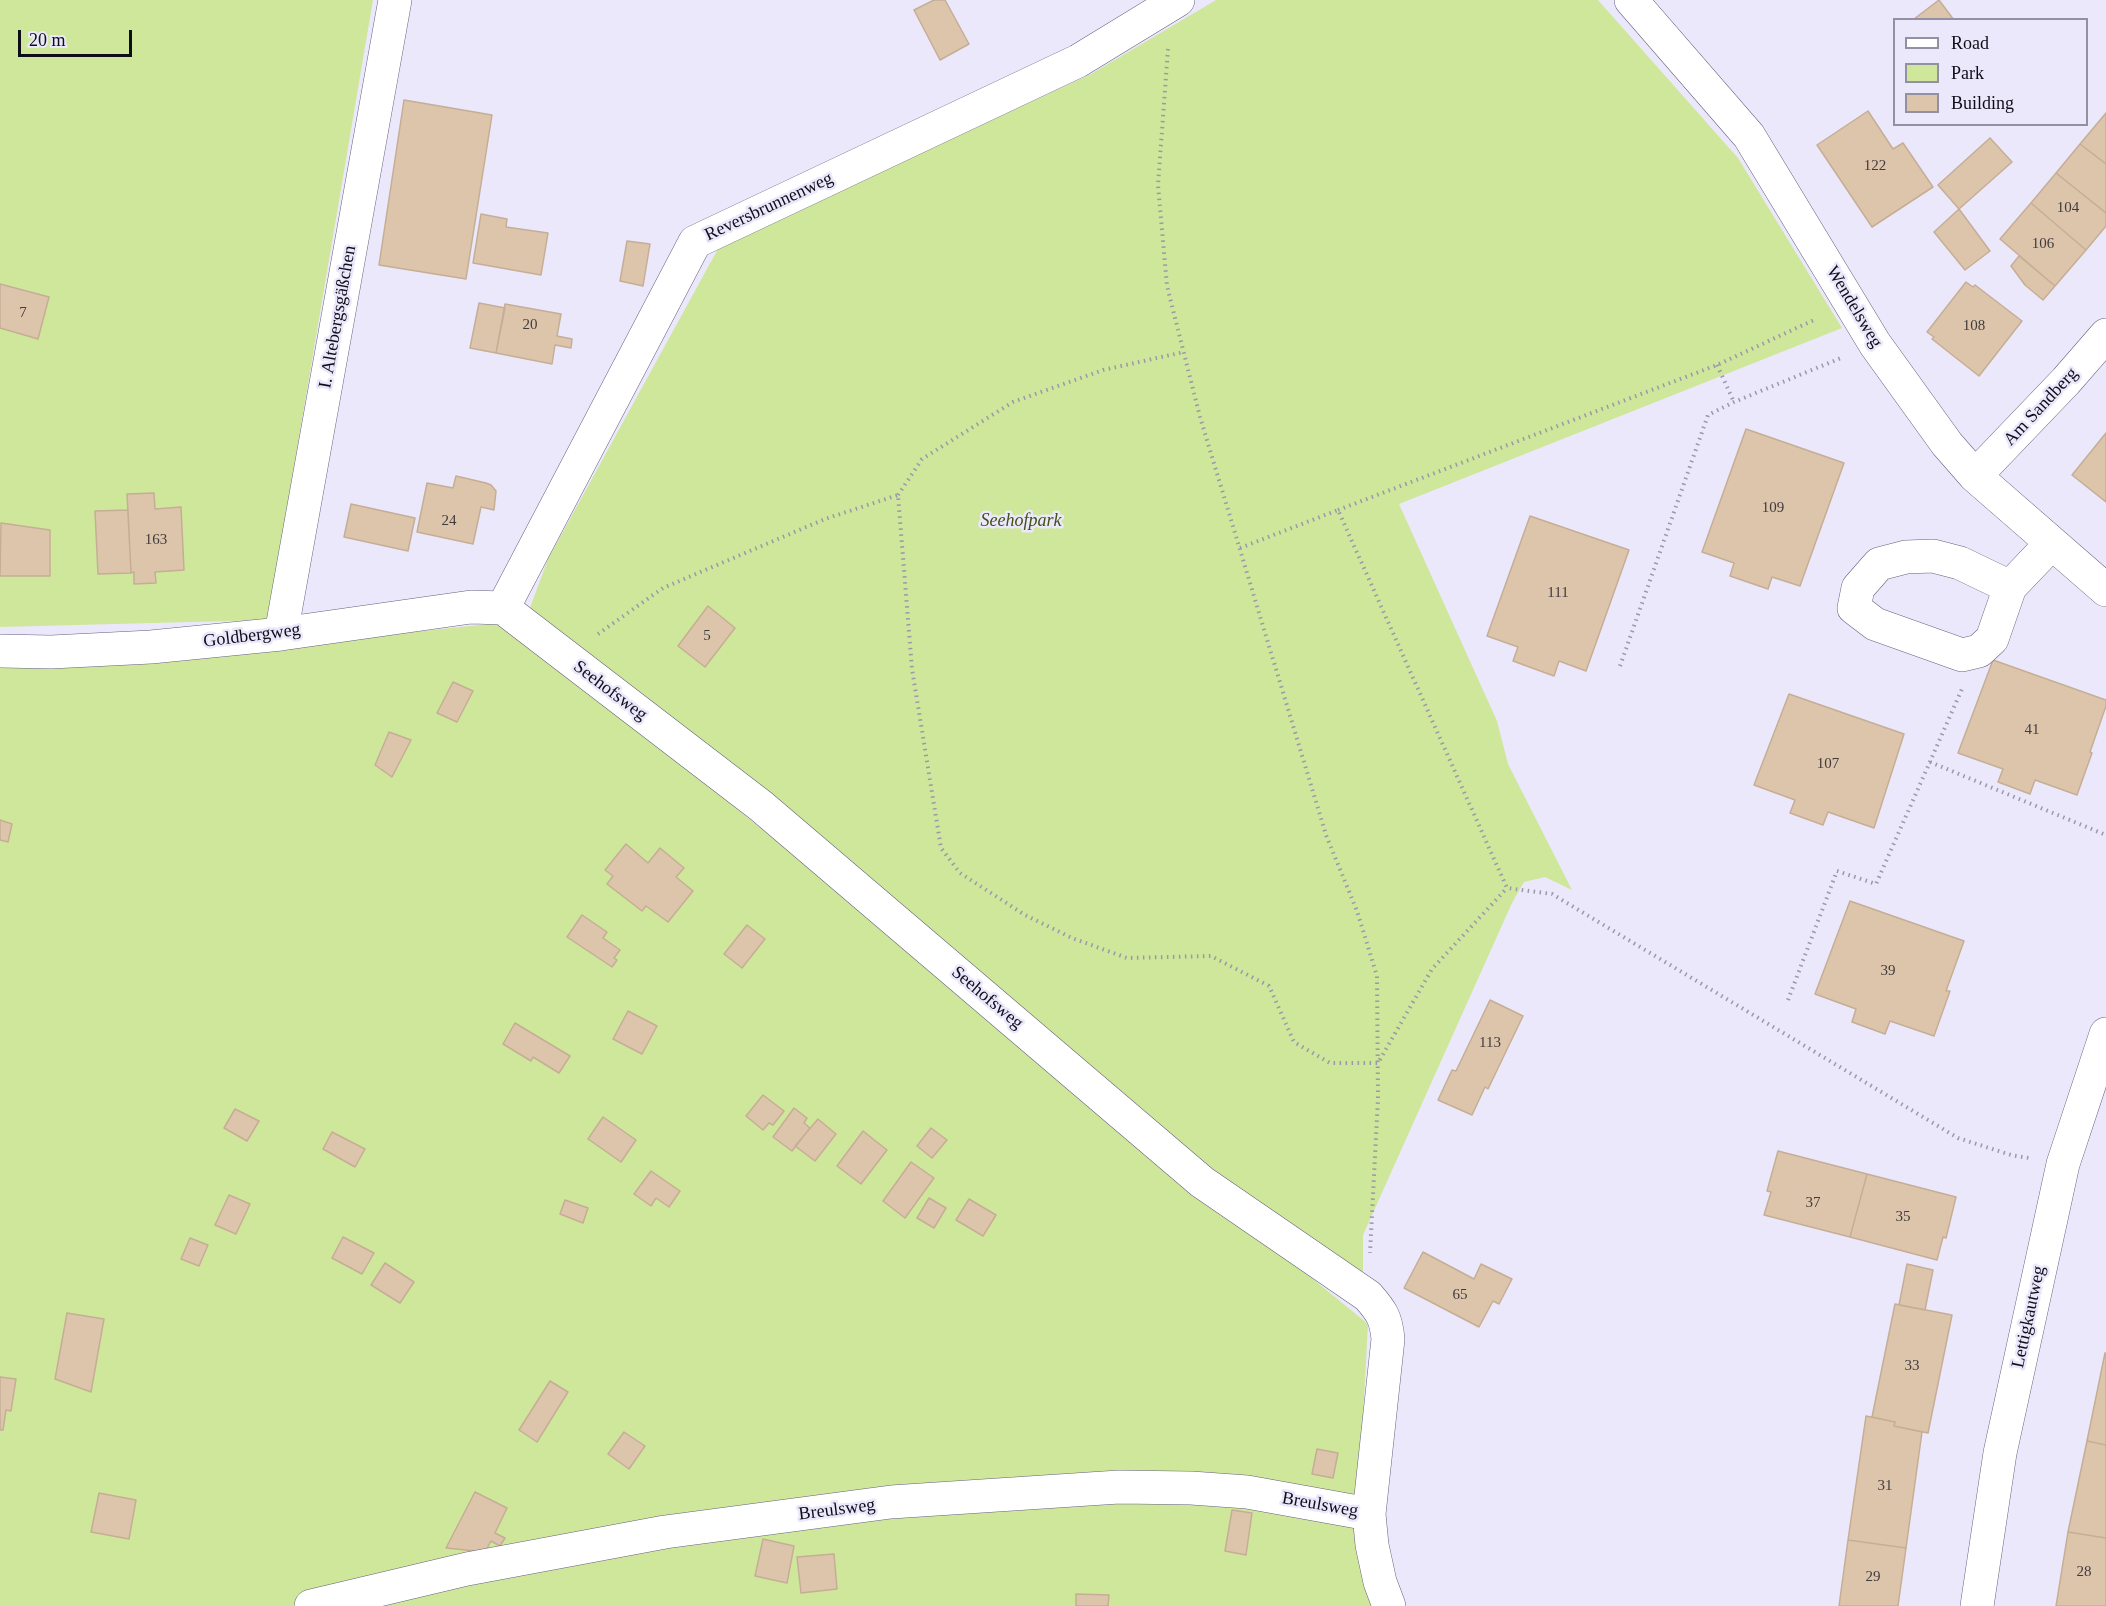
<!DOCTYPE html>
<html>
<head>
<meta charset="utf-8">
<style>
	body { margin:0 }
	#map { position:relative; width:2106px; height:1606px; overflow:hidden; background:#ebe8fc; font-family:Georgia,serif }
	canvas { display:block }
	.legend { position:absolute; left:1893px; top:18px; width:195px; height:108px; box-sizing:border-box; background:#ebe8fc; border:2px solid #9390a1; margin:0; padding:8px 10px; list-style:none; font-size:18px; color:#0f0d18 }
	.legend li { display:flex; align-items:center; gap:12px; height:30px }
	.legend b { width:30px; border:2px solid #9390a1 }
	.scale { position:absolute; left:18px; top:30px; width:114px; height:27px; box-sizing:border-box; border:3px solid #0f0d18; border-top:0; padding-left:8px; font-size:18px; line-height:21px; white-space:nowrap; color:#0f0d18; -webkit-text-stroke:4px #ebe8fc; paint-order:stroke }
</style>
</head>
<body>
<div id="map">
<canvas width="2106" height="1606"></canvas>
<ul class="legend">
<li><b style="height:8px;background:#fff"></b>Road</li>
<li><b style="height:16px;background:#cfe79b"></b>Park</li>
<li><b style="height:16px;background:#ddc5ac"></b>Building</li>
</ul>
<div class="scale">20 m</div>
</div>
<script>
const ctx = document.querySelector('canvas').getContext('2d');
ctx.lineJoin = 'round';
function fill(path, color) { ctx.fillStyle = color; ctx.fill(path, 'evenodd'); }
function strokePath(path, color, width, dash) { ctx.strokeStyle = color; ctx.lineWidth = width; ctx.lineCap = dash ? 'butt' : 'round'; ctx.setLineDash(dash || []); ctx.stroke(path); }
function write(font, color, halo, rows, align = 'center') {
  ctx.font = font + ' Georgia,serif'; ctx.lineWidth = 5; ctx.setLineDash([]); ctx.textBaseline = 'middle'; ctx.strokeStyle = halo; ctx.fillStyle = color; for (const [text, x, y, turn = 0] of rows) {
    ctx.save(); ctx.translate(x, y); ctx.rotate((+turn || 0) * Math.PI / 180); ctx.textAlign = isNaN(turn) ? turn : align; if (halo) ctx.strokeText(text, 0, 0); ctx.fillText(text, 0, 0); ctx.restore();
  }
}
fill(new Path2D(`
	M0 0H373L268 620 0 627Z
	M1216 0H1598L1738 158 1842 328 1399 504 1497 721 1508 764 1572 890 1545 877 1524 882 1512 903 1363 1235V1272L1358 1280 1169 1144 527 616 548 559 719 247 1091 74Z
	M508 622 1368 1324 1357 1527 1371 1606H0V663L165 658Z`), '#cfe79b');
const building = new Path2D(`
	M934 0H945L969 44 940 60 914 10Z
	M1939 0 1954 20 1914 19Z
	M404 100 492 115 466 279 379 265Z
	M1868 111 1893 149 1903 143 1933 187 1872 227 1817 145Z
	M2106 113V164L2080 144Z
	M1990 138 2012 162 1959 209 1938 185Z
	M2080 144 2106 164V213L2056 173Z
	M2056 173 2106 213V226L2086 250 2031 203Z
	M2031 203 2086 250 2055 286 2000 239Z
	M1959 209 1990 251 1965 270 1934 232Z
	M481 214 507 219 506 227 548 233 541 275 473 263Z
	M627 241 650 244 643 286 620 281Z
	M2019 256 2055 286 2043 300 2025 285 2011 266Z
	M1966 282 1973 287 1975 285 2022 321 1979 376 1932 339 1934 337 1927 332Z
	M0 284 49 297 38 339 0 328Z
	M479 303 505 308 496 353 470 348Z
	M505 304 561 314 557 336 572 339 571 348 555 345 552 364 496 353Z
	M1746 429 1844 463 1800 586 1772 577 1768 589 1730 576 1734 563 1702 552Z
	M2106 433V502L2072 475Z
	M456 476 486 483 491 485 496 491 494 510 481 507 473 544 417 532 427 483 453 488Z
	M154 493 155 509 181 507 184 570 155 572 156 583 134 584V572L131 573 127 494Z
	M351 504 415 518 408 551 344 537Z
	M128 510 131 573 98 574 95 511Z
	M1530 516 1629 550 1586 671 1559 661 1554 676 1513 661 1518 647 1487 636Z
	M1 523 50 530V576H0Z
	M708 606 735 628 705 667 678 646Z
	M1993 660 2106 700V706L2090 752 2092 753 2077 795 2035 780 2030 794 1998 782 2003 769 1958 753Z
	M453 682 473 691 457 722 437 713Z
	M1789 694 1904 734 1874 828 1828 812 1823 825 1790 813 1795 800 1754 785Z
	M389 732 411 740 392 777 375 765Z
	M0 820 12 824 8 842 0 840Z
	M626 844 648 863 660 848 684 868 676 877 693 891 668 922 646 906 642 911 607 884 613 876 605 870Z
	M1850 901 1964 941 1946 991H1950L1934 1036 1890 1021 1885 1034 1852 1022 1856 1009 1815 994Z
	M582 915 607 932 603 938 620 950 614 958 617 960 612 967 567 937Z
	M747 925 765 939 742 968 724 954Z
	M1490 1000 1523 1016 1488 1089 1485 1087 1472 1115 1438 1100 1452 1070 1456 1071Z
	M628 1011 657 1026 642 1054 613 1039Z
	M515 1023 570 1056 559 1073 533 1057 531 1061 503 1044Z
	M763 1095 784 1111 773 1125 769 1123 763 1130 746 1116Z
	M794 1108 807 1118 804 1123 810 1128 792 1151 773 1137Z
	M235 1109 259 1121 247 1141 224 1128Z
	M603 1117 636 1140 621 1162 588 1139Z
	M818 1119 836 1134 815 1161 795 1146Z
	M931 1128 947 1140 932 1158 917 1146Z
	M863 1131 887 1150 861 1184 837 1166Z
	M332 1132 365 1149 355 1167 323 1149Z
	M1778 1151 1867 1174 1850 1237 1764 1215 1771 1192 1767 1191Z
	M911 1162 934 1178 905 1218 883 1201Z
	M651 1171 680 1191 669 1207 656 1198 651 1206 634 1194Z
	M1867 1174 1956 1197 1946 1238 1943 1237 1937 1260 1850 1237Z
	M229 1195 250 1204 236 1234 215 1225Z
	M929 1198 946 1208 934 1228 917 1218Z
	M969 1199 996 1215 983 1236 956 1220Z
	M565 1200 588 1208 583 1223 560 1214Z
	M343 1237 374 1253 362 1274 332 1258Z
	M190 1238 208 1245 199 1266 181 1259Z
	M1423 1252 1474 1279 1481 1264 1512 1279 1499 1304 1493 1301 1479 1327 1404 1288Z
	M385 1263 414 1282 400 1303 371 1285Z
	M1907 1264 1933 1270 1925 1310 1899 1305Z
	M1895 1304 1952 1315 1928 1433 1894 1426 1895 1422 1872 1417Z
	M67 1313 104 1319 91 1392 55 1379Z
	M2105 1353H2106V1445L2087 1441Z
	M0 1377 16 1379 11 1411 6 1410 3 1430H0Z
	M550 1381 568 1392 537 1442 519 1430Z
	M1866 1416 1895 1422 1894 1426 1922 1432 1906 1548 1848 1540Z
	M624 1432 645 1446 629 1469 608 1454Z
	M2087 1441 2106 1445V1538L2068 1532Z
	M1317 1449 1338 1453 1333 1478 1312 1474Z
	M475 1492 507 1508 495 1533 505 1538 500 1546 491 1541 485 1552 446 1548Z
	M99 1493 136 1500 129 1539 91 1532Z
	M1232 1510 1252 1513 1246 1555 1225 1551Z
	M2068 1532 2106 1538V1606H2056Z
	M763 1539 794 1546 787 1583 755 1576Z
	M1848 1540 1906 1548 1898 1606H1839Z
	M834 1554 837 1589 801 1593 797 1557Z
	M1076 1594 1109 1595 1108 1606H1076Z`);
fill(building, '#ddc5ac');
strokePath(building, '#c5ae95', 1.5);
const minor = new Path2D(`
	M1631 0 1749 136 1875 344 1947 444 1975 476 2106 590
	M1975 476 2066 381 2106 335
	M2010 587 1960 563 1933 556 1906 557 1879 564 1858 588 1854 608 1875 624 1962 655 1979 651 1992 639 2010 587 2051 544
	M503 608 761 806 1202 1182 1368 1296C1382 1312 1386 1318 1388 1339L1369 1514 1372 1545 1380 1582 1389 1606
	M503 608 695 242 1078 61 1178 0
	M281 634 395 0
	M0 651 51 652 151 647 281 634 471 607 503 608
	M311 1606 467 1569 665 1532 891 1502 1119 1487 1191 1488 1247 1492 1369 1514
	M1977 1606 2000 1453 2063 1164 2106 1034`);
strokePath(minor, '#66617d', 34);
strokePath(new Path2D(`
	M1168 49 1158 185 1167 286 1200 417 1326 835 1357 911 1377 976 1378 1098 1370 1253
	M1717 365 1734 402
	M898 495 922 459 1013 402 1103 370 1184 352
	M1338 510 1717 365 1816 319
	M1240 548 1338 510 1507 888 1552 894 1958 1138 2011 1155 2029 1158
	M598 634 663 588 825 519 898 495 912 669 941 848 960 873 1025 915 1072 938 1127 958 1211 956 1269 986 1294 1042 1330 1063H1378L1432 969 1507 888
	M1620 666 1708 415 1734 402 1841 358
	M1930 762 2106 835
	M1788 1000 1837 871 1876 884 1962 689`), '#9a98a9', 4, [1.5, 4.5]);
strokePath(minor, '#fff', 33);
write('15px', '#423b3d', null, [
	["122",1875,166],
	["104",2068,208],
	["106",2043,244],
	["7",23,313],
	["20",530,325],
	["108",1974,326],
	["109",1773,508],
	["24",449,521],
	["163",156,540],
	["111",1558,593],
	["5",707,636],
	["41",2032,730],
	["107",1828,764],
	["39",1888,971],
	["113",1490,1043],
	["37",1813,1203],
	["35",1903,1217],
	["65",1460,1295],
	["33",1912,1366],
	["31",1885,1486],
	["28",2084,1572],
	["29",1873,1577]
]);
write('18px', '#0f0d18', '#ebe8fc', [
	["Reversbrunnenweg",769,207,-25],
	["Wendelsweg",1854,307,59],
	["I. Altebergsgäßchen",338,317,-80],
	["Am Sandberg",2041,407,-47],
	["Goldbergweg",252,636,-7],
	["Seehofsweg",610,691,37],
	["Seehofsweg",987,998,40],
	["Lettigkautweg",2029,1317,-78],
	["Breulsweg",1320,1505,10],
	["Breulsweg",837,1510,-7]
]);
write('italic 18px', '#435215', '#ebe8fc', [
	["Seehofpark",1021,521]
]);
</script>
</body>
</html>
